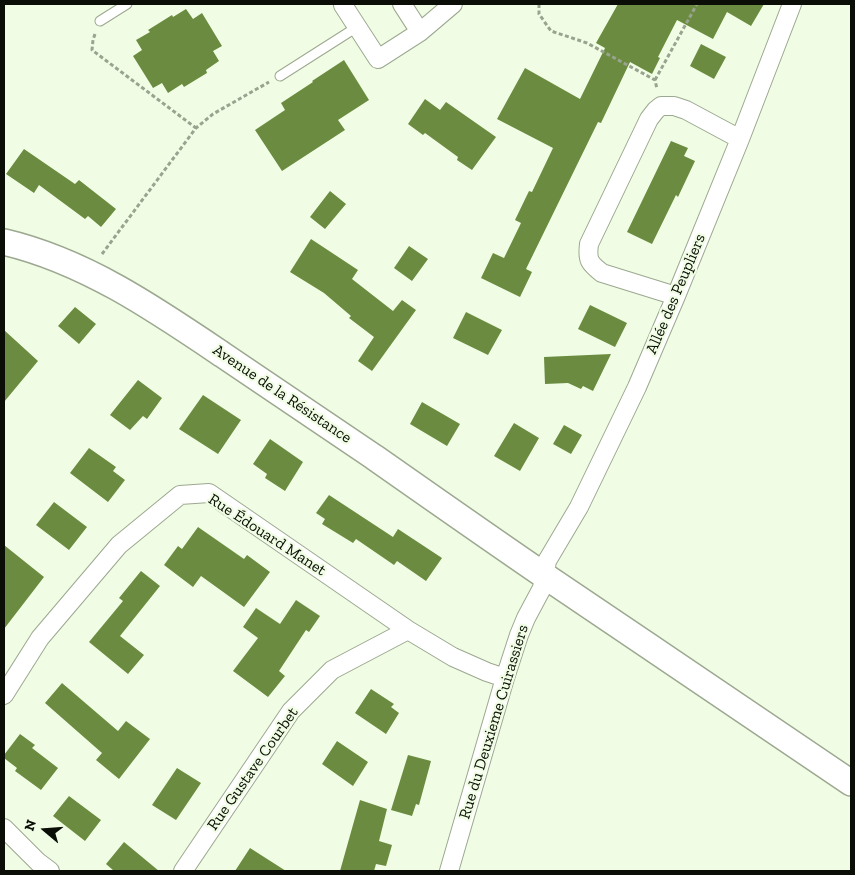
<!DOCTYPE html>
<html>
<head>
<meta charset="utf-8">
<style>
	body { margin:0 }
	#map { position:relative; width:855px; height:875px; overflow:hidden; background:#f0fde4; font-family:"Zilla Slab",serif }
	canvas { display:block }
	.frame { position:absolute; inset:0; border:5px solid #0a0e06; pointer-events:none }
	.north { position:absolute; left:20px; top:805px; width:50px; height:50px; -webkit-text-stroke:4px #f0fde4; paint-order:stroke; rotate:288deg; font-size:14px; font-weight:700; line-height:20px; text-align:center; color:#0a0e06 }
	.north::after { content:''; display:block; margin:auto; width:18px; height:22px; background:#0a0e06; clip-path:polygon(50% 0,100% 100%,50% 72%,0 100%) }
</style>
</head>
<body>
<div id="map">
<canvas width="855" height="875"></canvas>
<div class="frame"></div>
<div class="north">N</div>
</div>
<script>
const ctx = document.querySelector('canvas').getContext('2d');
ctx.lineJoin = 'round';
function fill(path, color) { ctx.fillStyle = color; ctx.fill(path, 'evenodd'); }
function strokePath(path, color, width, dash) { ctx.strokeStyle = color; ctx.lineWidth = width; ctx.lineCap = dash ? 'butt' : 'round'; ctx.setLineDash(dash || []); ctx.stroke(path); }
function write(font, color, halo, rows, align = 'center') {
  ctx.font = font + ' "Zilla Slab",serif'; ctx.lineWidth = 4.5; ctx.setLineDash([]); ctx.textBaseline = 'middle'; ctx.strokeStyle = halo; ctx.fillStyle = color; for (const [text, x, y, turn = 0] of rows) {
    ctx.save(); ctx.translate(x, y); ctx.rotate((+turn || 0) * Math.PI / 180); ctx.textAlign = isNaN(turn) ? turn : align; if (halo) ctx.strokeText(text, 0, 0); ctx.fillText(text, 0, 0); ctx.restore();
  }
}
fill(new Path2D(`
	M618 4H764L751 26 727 12 713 39 677 20 658 57 660 58 652 74 630 62 601 123 598 122 526 269 532 272 520 297 481 278 493 253 504 258 521 223 515 220 529 191 532 192 553 148 497 119 525 68 580 99 605 48 596 43Z
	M186 9 193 19 202 13 222 46 213 51 219 61 206 70 207 73 184 87 182 84 168 93 162 83 153 88 133 56 142 50 136 40 150 32 148 30 172 15 173 17Z
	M701 44 726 57 714 79 690 66Z
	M344 60 369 100 338 120 345 130 282 171 255 130 285 110 281 103 313 82 312 81Z
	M425 99 440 110 446 102 496 137 472 170 457 160 458 157 425 133 423 135 408 124Z
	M671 141 688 148 684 156 695 161 678 197 676 195 652 244 627 232Z
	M24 149 75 184 79 180 116 209 101 227 88 216 85 219 39 185 34 193 6 174Z
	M330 191 346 204 325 229 310 217Z
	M311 239 358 270 352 279 393 311 402 300 416 310 372 371 358 361 374 337 349 318 351 316 324 293 290 272Z
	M409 246 428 259 412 281 394 268Z
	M590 305 627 323 615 347 578 329Z
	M75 307 96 324 79 344 58 326Z
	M466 312 502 330 488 355 453 338Z
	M4 330 38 361 4 402Z
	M611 354 593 391 583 386 581 389 568 383 545 384 544 357Z
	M138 380 162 398 147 419 143 416 130 430 110 415Z
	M203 395 241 420 218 454 179 429Z
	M422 402 460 424 447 446 410 424Z
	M514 423 539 438 520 471 494 456Z
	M564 425 582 435 571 454 553 444Z
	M270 439 303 462 285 491 265 478 267 474 253 464Z
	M89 448 116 467 113 471 125 480 108 502 70 473Z
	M329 495 393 537 398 529 442 558 426 581 397 561 394 565 356 539 353 543 322 524 325 519 316 513Z
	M54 502 87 527 69 550 36 525Z
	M198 527 244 559 247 555 270 572 244 607 201 576 193 587 164 565 178 546 182 549Z
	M4 545 44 577 4 629Z
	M141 571 160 586 120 636 144 655 128 674 89 642 123 601 119 598Z
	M296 600 320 616 309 632 306 630 279 671 285 676 268 697 233 671 258 638 243 627 256 608 280 624Z
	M62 683 118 731 126 721 150 739 119 779 96 760 102 753 45 703Z
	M371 689 394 704 391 707 399 713 386 734 355 713Z
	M20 734 35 745 32 748 58 768 41 790 15 771 17 768 4 758V755Z
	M337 741 368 762 353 786 322 764Z
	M408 755 431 761 419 805 416 804 412 816 391 810Z
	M177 768 201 783 176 820 152 805Z
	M69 796 101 820 85 841 53 816Z
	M360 800 387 809 379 841 392 845 386 866 376 864 374 871H340Z
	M124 842 159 871H114L106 864Z
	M250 848 286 871H235Z`), '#6b8c40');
const lane = new Path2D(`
	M100 21 127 4
	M280 76 357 27`);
const street = new Path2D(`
	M345 4 343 5 378 59 420 32 453 4
	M402 4 420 32
	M676 296 602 273C589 263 587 260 589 244L649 119 656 110 661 106H674L686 110 740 139
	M4 695 40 638 119 545 180 495 209 493 408 630 453 657 487 672 505 678
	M4 828 38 862 50 871
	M183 871 291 711 332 670 408 630
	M449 871 505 678 519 635 526 618 542 588 547 561 579 507 637 387 676 296 740 139 792 4`);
const secondary = new Path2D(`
	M4 242C85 261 155 309 223 355 274 389 324 423 374 457 431 497 488 537 545 576 647 645 749 713 851 783`);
strokePath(lane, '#9ca890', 11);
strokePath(street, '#9ca890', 20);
strokePath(secondary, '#9ca890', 28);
strokePath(new Path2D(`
	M539 4V14L551 31 587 43 655 80 657 89
	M95 34 93 40 92 50 196 128
	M655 80 697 4
	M102 254 196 128 213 114 269 82`), '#99a390', 3, [4, 2.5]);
strokePath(lane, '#fff', 9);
strokePath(street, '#fff', 18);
strokePath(secondary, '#fff', 25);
write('16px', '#0a0e06', '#f0fde4', [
	["Allée des Peupliers",676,294,-67],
	["Avenue de la Résistance",282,394,34],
	["Rue Édouard Manet",267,535,33],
	["Rue du Deuxieme Cuirassiers",494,722,-73],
	["Rue Gustave Courbet",253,769,-55]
]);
</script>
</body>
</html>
